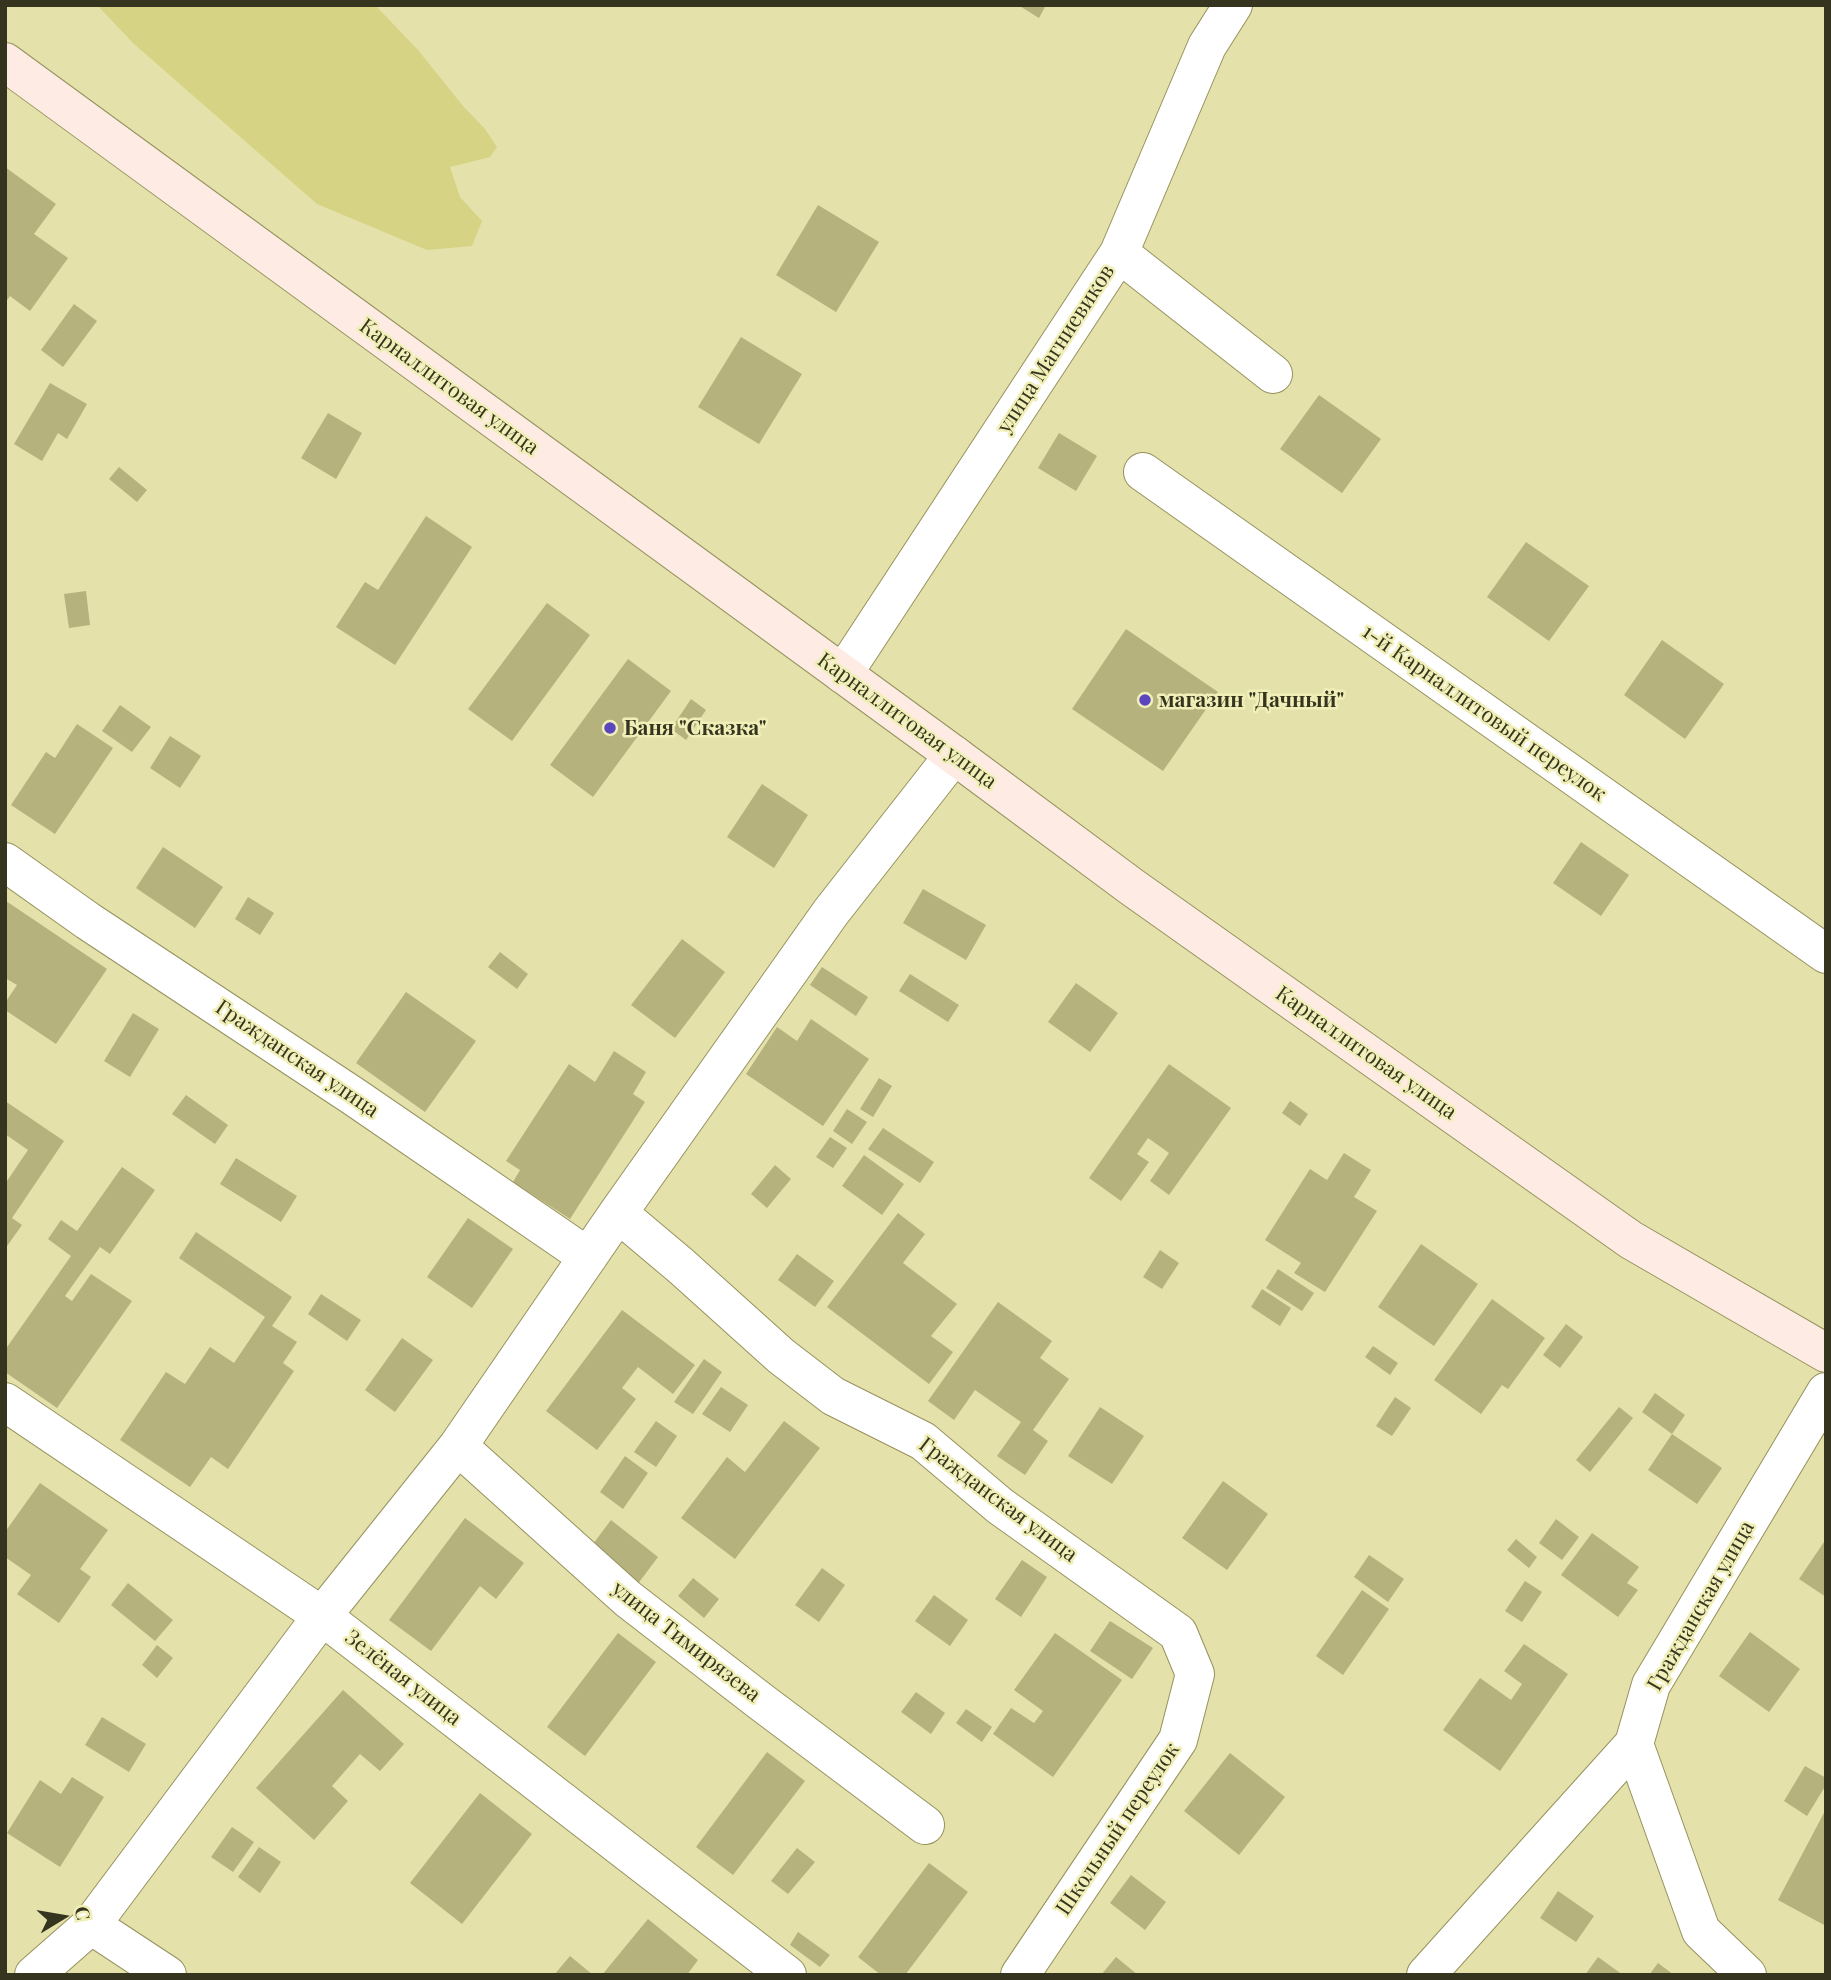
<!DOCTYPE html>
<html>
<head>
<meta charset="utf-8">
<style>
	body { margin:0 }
	#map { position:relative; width:1831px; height:1980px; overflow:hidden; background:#e4e1ab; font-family:"Playfair Display",serif }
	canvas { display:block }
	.frame { position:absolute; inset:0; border:7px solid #35341e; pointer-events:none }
	.north { position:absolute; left:28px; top:1882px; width:70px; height:70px; -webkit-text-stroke:5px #f1efb8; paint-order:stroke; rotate:79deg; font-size:19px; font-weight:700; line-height:28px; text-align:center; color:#35341e }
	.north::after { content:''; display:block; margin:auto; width:24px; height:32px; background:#35341e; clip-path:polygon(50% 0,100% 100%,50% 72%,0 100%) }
</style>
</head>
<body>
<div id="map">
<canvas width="1831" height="1980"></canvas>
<div class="frame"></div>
<div class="north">С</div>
</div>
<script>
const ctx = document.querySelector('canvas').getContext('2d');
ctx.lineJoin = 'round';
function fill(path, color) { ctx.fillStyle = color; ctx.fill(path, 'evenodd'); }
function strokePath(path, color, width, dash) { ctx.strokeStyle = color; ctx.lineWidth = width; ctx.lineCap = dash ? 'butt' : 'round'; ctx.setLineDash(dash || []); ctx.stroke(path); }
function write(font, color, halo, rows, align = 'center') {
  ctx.font = font + ' "Playfair Display",serif'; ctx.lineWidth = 5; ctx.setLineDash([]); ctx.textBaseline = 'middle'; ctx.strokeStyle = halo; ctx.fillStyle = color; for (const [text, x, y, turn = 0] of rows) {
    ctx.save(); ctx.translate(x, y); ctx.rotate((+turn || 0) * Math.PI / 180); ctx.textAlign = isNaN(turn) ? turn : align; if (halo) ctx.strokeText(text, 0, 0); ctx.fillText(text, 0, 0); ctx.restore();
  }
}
fill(new Path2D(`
	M97 5H375L418 50 463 106 485 129 497 147 490 157 450 167 460 197 482 221 472 246 427 250 317 204 134 44Z`), '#d7d385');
fill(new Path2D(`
	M1018 5H1046L1039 18Z
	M5 167 56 204 34 234 68 258 30 311 10 296 5 303Z
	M818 205 879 242 836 312 776 275Z
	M74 304 97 321 63 367 41 350Z
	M741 337 802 374 759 444 698 407Z
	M50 383 87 404 67 439 58 433 42 461 14 444Z
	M1319 395 1381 439 1342 493 1280 449Z
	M328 413 362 433 336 479 301 458Z
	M1059 433 1097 456 1076 491 1038 468Z
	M119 467 147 490 137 502 109 479Z
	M426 516 472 547 395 665 336 627 365 582 378 590Z
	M1526 542 1589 586 1549 641 1487 597Z
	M86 591 90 625 69 628 64 594Z
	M547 603 590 635 512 741 468 709Z
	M1126 629 1218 692 1163 771 1072 709Z
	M1662 640 1724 684 1685 739 1624 695Z
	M628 659 671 691 593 797 550 765Z
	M691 699 706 710 686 740 671 729Z
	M120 705 151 727 132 752 102 731Z
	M77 724 113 748 55 834 11 805 46 752 55 758Z
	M170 736 201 756 180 788 150 768Z
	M762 784 808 815 774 868 727 837Z
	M1581 842 1629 875 1601 916 1553 883Z
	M163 847 223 887 195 928 136 888Z
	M923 889 986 925 966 960 903 923Z
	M248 897 274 913 260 935 235 919Z
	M6 901 107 969 56 1044 5 1010V1003L17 985 5 978Z
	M682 939 725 972 675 1038 631 1005Z
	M500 952 528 974 517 989 488 967Z
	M822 967 868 997 856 1016 810 985Z
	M910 974 959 1005 948 1022 899 991Z
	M1076 983 1118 1013 1090 1052 1048 1022Z
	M406 992 476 1041 425 1112 356 1063Z
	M133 1013 159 1029 130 1077 104 1061Z
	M811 1019 869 1059 823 1126 746 1074 777 1027 797 1041Z
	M614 1051 646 1072 633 1094 645 1102 570 1219 513 1182 520 1170 506 1161 569 1064 595 1082Z
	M1169 1064 1231 1108 1169 1195 1150 1181 1169 1153 1148 1138 1137 1154 1149 1162 1121 1201 1089 1178Z
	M879 1078 892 1086 873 1117 860 1109Z
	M186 1095 228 1125 215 1144 172 1114Z
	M5 1101 64 1141 12 1218 22 1225 5 1249V1184L28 1150 5 1134Z
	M1290 1101 1308 1114 1300 1126 1282 1113Z
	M847 1109 867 1122 852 1144 833 1131Z
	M883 1128 934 1162 920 1183 868 1149Z
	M830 1137 847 1148 833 1168 816 1157Z
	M1344 1153 1371 1170 1354 1197 1377 1211 1325 1292 1294 1273 1301 1263 1265 1240 1310 1169 1327 1180Z
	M864 1155 904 1184 882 1215 842 1186Z
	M236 1158 297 1196 281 1222 220 1184Z
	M775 1165 791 1179 767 1208 751 1194Z
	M122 1167 155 1190 110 1254 100 1247 65 1296 72 1301 91 1274 132 1301 57 1408 5 1372V1350L71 1256 48 1239 61 1220 77 1231Z
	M898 1213 925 1234 903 1263 957 1304 931 1336 953 1352 929 1384 827 1307Z
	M468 1218 513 1249 472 1308 427 1277Z
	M196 1232 292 1297 272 1326 297 1342 283 1363 294 1371 228 1469 211 1457 190 1487 120 1440 166 1372 185 1384 210 1347 234 1363 265 1317 179 1258Z
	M1421 1244 1478 1284 1434 1346 1378 1307Z
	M1160 1250 1179 1263 1162 1289 1143 1277Z
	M797 1254 834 1281 815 1307 778 1280Z
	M1278 1269 1314 1293 1302 1311 1266 1288Z
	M1262 1289 1291 1308 1280 1326 1251 1307Z
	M321 1294 361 1320 347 1341 308 1314Z
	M1492 1299 1545 1338 1508 1389 1502 1385 1481 1414 1434 1380Z
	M998 1302 1052 1341 1040 1358 1069 1379 1033 1430 1048 1441 1025 1475 997 1456 1021 1422 975 1390 954 1420 928 1401Z
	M622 1310 695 1365 673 1394 638 1367 622 1388 636 1399 597 1450 546 1411Z
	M1566 1324 1583 1337 1560 1368 1543 1355Z
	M402 1338 433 1360 395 1412 365 1390Z
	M1373 1346 1398 1363 1390 1375 1365 1357Z
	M704 1359 722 1372 693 1414 674 1402Z
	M721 1387 748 1405 730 1432 702 1414Z
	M1655 1393 1685 1415 1672 1434 1642 1412Z
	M1395 1397 1411 1408 1392 1436 1376 1426Z
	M1100 1407 1144 1436 1112 1484 1068 1456Z
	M1619 1407 1633 1418 1590 1472 1576 1460Z
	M656 1421 677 1436 656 1467 634 1452Z
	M784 1421 820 1448 735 1559 681 1518 727 1457 745 1472Z
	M1672 1434 1722 1468 1697 1504 1648 1470Z
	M625 1456 648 1473 623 1509 600 1492Z
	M1223 1481 1268 1514 1227 1570 1182 1538Z
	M40 1483 108 1530 80 1569 91 1577 59 1623 17 1594 31 1575 5 1557V1532Z
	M465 1518 524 1563 496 1599 480 1586 431 1651 389 1620Z
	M1556 1519 1579 1537 1562 1560 1539 1543Z
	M611 1520 658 1557 637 1585 590 1548Z
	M1592 1533 1639 1567 1627 1583 1638 1590 1618 1617 1561 1575Z
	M1516 1539 1537 1557 1529 1568 1507 1550Z
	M1826 1539V1597L1799 1579Z
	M1369 1555 1404 1579 1388 1602 1354 1577Z
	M1022 1560 1047 1577 1021 1617 995 1599Z
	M822 1568 845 1585 819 1622 795 1605Z
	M693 1578 719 1599 704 1618 678 1596Z
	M1525 1581 1542 1592 1522 1622 1505 1611Z
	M128 1583 173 1620 155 1641 111 1605Z
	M1362 1590 1389 1609 1343 1675 1316 1656Z
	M934 1595 968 1620 950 1646 915 1621Z
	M1110 1621 1153 1648 1132 1679 1090 1651Z
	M1750 1632 1800 1669 1769 1712 1719 1676Z
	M618 1633 656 1662 585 1756 547 1727Z
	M1055 1633 1122 1680 1053 1777 993 1734 1011 1708 1034 1723 1043 1711 1014 1690Z
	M1524 1644 1568 1674 1500 1771 1443 1730 1480 1678 1511 1700 1522 1684 1504 1671Z
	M157 1645 173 1658 157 1678 142 1665Z
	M343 1690 404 1744 380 1771 360 1754 332 1786 348 1801 314 1840 256 1788Z
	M916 1692 945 1713 931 1734 901 1712Z
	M966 1709 992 1727 982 1742 956 1723Z
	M102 1717 146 1744 129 1772 85 1745Z
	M767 1752 805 1781 733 1875 696 1847Z
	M1230 1753 1285 1797 1239 1855 1184 1811Z
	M1805 1766 1826 1778V1785L1807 1816 1784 1801Z
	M72 1777 104 1797 60 1867 7 1833 40 1780 61 1794Z
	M480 1793 532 1834 462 1924 410 1883Z
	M1826 1809V1926L1778 1900Z
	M232 1827 254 1842 233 1872 211 1857Z
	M259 1847 281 1862 260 1893 238 1877Z
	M797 1848 815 1862 788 1894 771 1881Z
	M929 1863 968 1892 905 1975H881L858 1957Z
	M1131 1875 1166 1902 1145 1930 1110 1903Z
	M1558 1891 1594 1916 1576 1942 1540 1918Z
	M648 1919 698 1960 687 1975H602Z
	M798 1932 830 1955 820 1967 790 1945Z
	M570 1956 593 1975H554Z
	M1116 1957 1138 1975H1101Z
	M1598 1957 1623 1975H1585Z
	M1658 1963 1674 1975H1649Z`), '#b5b27d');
const street = new Path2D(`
	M1119 253 1273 374
	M1143 472 1826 954
	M843 674 1119 253 1207 46 1233 5
	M5 862 88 921 353 1096 588 1257
	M618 1213 681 1266 781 1356 833 1396 923 1441 1000 1506 1178 1633 1195 1674 1178 1740 1020 1975
	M5 1402 322 1616 787 1975
	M458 1446 628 1599 760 1701 925 1825
	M91 1925 167 1975
	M34 1975 91 1925 322 1616 458 1446 618 1213 831 912 954 755
	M1426 1975 1634 1744
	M1747 1975 1701 1931 1634 1744 1651 1685 1826 1392`);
const secondary = new Path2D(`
	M5 62 954 755 1132 887 1266 982 1631 1240 1826 1353`);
strokePath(street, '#95925e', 40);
strokePath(secondary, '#95925e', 40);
strokePath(street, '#fff', 38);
strokePath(secondary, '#feece4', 38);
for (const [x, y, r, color] of [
	[1145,700,7,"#5b46be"],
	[610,728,7,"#5b46be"]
]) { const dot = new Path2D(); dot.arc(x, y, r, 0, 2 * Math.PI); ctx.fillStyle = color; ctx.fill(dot); strokePath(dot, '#f1efb8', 2.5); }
write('21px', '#35341e', '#f1efb8', [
	["улица Магниевиков",1056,349,-57],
	["Карналлитовая улица",449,387,36],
	["1-й Карналлитовый переулок",1484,713,35],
	["Карналлитовая улица",907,721,36],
	["Карналлитовая улица",1366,1053,35],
	["Гражданская улица",297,1059,34],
	["Гражданская улица",998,1500,37],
	["Гражданская улица",1701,1606,-60],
	["улица Тимирязева",686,1642,38],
	["Зелёная улица",403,1678,38],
	["Школьный переулок",1118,1829,-56]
]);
write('bold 21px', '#35341e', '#f1efb8', [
	["магазин \"Дачный\"",1159,700],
	["Баня \"Сказка\"",624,728]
], 'left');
</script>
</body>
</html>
